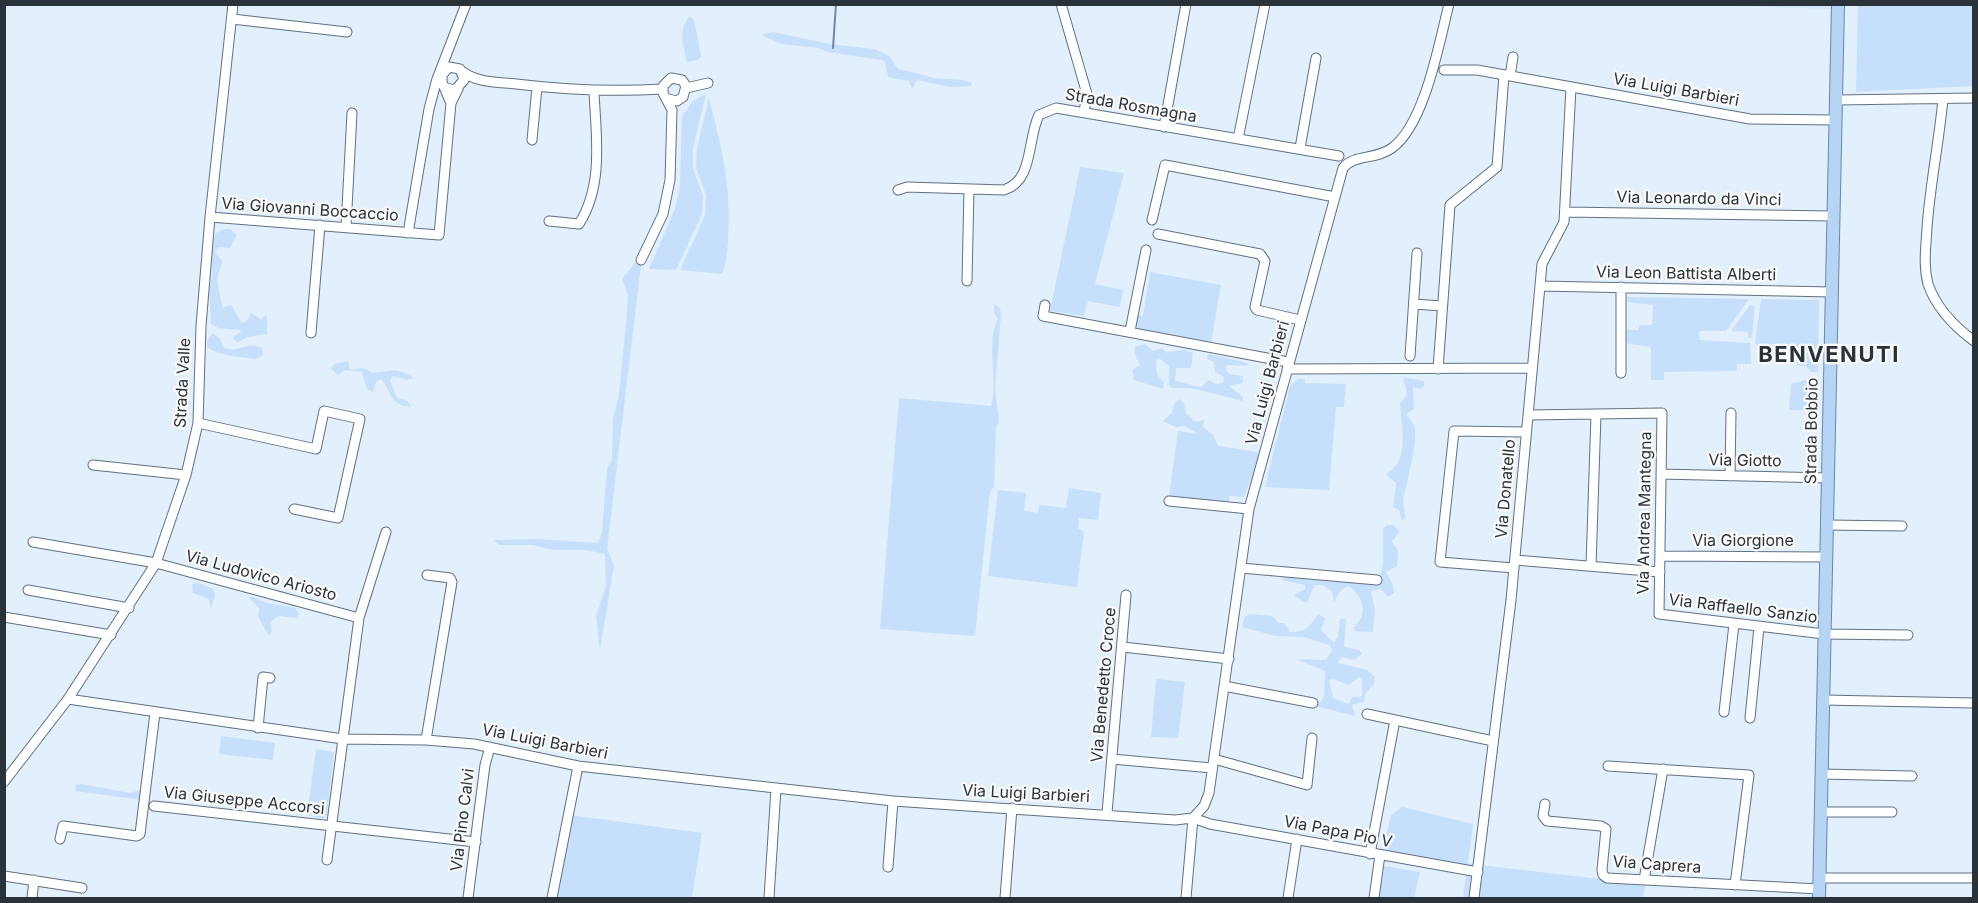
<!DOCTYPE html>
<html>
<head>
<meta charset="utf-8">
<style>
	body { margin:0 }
	#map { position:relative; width:1978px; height:903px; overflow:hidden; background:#e2effc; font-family:Inter,sans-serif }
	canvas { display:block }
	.frame { position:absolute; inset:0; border:6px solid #2a323a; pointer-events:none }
</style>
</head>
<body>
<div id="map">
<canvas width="1978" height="903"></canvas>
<div class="frame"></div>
</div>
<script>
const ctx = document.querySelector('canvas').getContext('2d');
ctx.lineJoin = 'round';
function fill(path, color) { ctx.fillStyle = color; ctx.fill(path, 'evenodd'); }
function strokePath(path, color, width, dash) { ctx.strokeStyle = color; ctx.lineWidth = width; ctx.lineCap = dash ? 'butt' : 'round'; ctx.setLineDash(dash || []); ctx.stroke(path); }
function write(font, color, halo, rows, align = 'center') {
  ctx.font = font + ' Inter,sans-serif'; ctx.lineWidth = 4.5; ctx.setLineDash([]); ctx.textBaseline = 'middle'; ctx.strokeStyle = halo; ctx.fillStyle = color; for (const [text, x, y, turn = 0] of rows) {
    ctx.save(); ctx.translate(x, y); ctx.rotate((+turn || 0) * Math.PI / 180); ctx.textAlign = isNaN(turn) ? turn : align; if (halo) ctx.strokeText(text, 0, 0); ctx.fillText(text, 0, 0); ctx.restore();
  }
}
fill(new Path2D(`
	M1709 5 1830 4V9Z`), '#d2e7fd');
fill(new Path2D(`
	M1858 5H1973V86L1856 92Z
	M690 16 694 20 701 56 698 60 687 62C682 41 678 30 690 16Z
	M773 32 829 44 875 49 889 56 898 69C909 71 919 74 930 77 943 81 958 77 972 83L971 86 951 87 917 80 912 89 909 81 888 77 885 62 881 60 828 52 818 48 781 44 761 35Z
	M706 94 693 148V168L703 196 702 214 676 270 649 269 675 209 680 185 682 116 693 101Z
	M709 98C722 149 732 188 728 242 727 253 726 265 722 274L680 270 705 215 706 195 696 168 697 148Z
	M1080 167 1124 173 1095 284 1123 290 1120 307 1088 301 1084 316 1050 311Z
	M224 229H230L237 235 230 248 219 247 215 252 222 261C222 267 219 270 218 275 217 282 221 302 223 308L231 305 242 323 247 321 251 313 261 320 264 316H267V334L247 337 237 343 233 337 241 332 240 330 218 328 211 324 209 289 212 277 211 247 216 233Z
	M635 263 641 265 607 549 614 566 600 650 596 616 606 586 605 554 586 550H552L533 545H499L494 540 538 539 598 543 602 532 607 469 612 459 613 419 619 394 626 324 628 296 622 279Z
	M1150 272 1221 285 1211 342 1135 328 1137 315 1143 316Z
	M1627 297 1749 299 1726 331H1700L1699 340 1750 343 1751 364H1737V371L1664 372V380H1651V347L1625 343V330H1639V325H1652L1653 305 1627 302Z
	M1761 299 1819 300 1818 372H1812L1805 366H1797L1796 357H1789L1788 344H1773L1761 351 1758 349 1755 342Z
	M994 304 1000 308 1001 315 995 390 999 421 996 428 994 487 990 491 975 636 880 629 899 398 991 406C999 384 985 341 998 319L994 312Z
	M1750 305 1755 306 1752 338H1748V332L1731 331Z
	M213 333 220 339 223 347 232 350C244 348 250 343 262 348L263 355 257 359C242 357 219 356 207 347V341Z
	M1145 344 1153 351 1162 348 1166 352 1184 350 1193 353 1191 368H1176L1175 381 1201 387 1209 380 1215 384 1223 383 1224 377 1215 372 1214 362 1207 359V355L1210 354 1248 363 1247 366 1227 365 1225 368 1229 374 1243 376 1242 383 1229 386 1243 397V401L1191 388H1172L1169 385V366L1159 358 1156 360 1157 374 1164 383 1163 389 1134 380 1132 370 1140 365 1135 353V347Z
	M348 361 350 370 363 368 373 373 396 370 412 376 413 378 407 380 393 376 390 381 397 398 408 401 410 407C388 404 392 391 381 379L376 382 373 392 367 389 362 372 345 370 338 375 331 369 334 364Z
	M1403 377 1424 381V386L1421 389 1413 387 1414 409 1406 414C1408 418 1413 422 1414 426 1419 436 1407 483 1404 495 1402 502 1405 511 1405 518L1402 521 1399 510 1393 507 1396 483 1387 476 1388 472C1410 462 1401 425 1400 404L1407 394Z
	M1298 379H1305V383L1346 384 1344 407H1336L1329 490 1265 487 1290 386Z
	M1805 380H1818L1817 411 1789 410 1791 384Z
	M1180 399 1184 403 1186 413 1195 422 1204 420 1203 427 1213 435 1218 446 1258 452V462L1244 497 1229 496V504L1169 496 1178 431 1198 434 1185 426 1176 427 1164 422V420L1172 413 1174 404Z
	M1069 488 1101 493 1098 520 1079 518 1078 529 1084 531 1077 587 988 576 998 490 1026 493 1024 511 1038 513 1039 505 1066 508Z
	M1386 525H1394L1399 531 1392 542 1398 550 1397 566 1386 572 1393 585 1394 593 1388 597 1381 589 1371 591 1375 611 1373 632 1355 631 1354 627C1369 615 1363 596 1349 586L1341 590 1334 602 1332 591 1322 585H1314L1308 602H1303L1294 595 1305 589V585L1282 580 1283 577 1378 585 1383 564V529Z
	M196 582 214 589 215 596 211 609 209 599 193 593 192 585Z
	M251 596 266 603 296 608 299 614 296 618 278 616 270 622 272 632 268 635 258 616 259 608 249 598Z
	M1249 614 1272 616 1279 623H1284L1290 632C1306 632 1310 626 1318 614L1325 618 1321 630 1334 643 1338 637 1340 619H1346L1344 647 1359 650 1362 654 1354 660 1341 657 1338 663 1367 670 1375 677 1374 684 1365 694V701L1352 705 1355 716 1311 705 1320 703 1324 697 1325 671 1296 659 1326 660 1332 650 1331 646 1304 637 1276 636 1242 627 1244 618ZM1359 677 1362 680V696L1352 697 1349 704 1333 698 1329 681 1333 679 1349 685Z
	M1156 679 1185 682 1178 738 1151 737Z
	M221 736 275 743 273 760 219 754Z
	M316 749 334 752 327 815 323 819 307 815Z
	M82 784 130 793 143 789 142 800 75 791 76 785Z
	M1402 807 1473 824 1468 863 1471 864 1643 884 1645 887 1643 898H1463L1467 867 1386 851 1384 846 1391 815Z
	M570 815 702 833 692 898H555Z
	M1384 866 1420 872 1414 898H1379Z`), '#c6e0fb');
strokePath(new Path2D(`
	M833 48 836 4`), '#6a8aab', 2);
const minor = new Path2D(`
	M1061 4 1087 94 1084 112
	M232 19 347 32
	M1444 70H1477L1750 119 1835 120
	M463 72C478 83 498 82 516 84 566 90 613 92 663 89
	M1510 76 1513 57
	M446 88 455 90 464 80 460 69 449 67 442 75V82L450 101
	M686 88 708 83
	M1943 99C1939 142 1930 185 1927 228 1926 247 1923 265 1928 284 1936 307 1955 327 1974 341
	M1836 100 1974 98
	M1164 127 1186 4
	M1238 139 1265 4
	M532 140 537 87
	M1300 148 1316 58
	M898 190 907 187 1004 190C1034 181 1027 139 1039 115L1056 108 1339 156
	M1565 212 1833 216
	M210 217 439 235 451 103 458 89
	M1152 220 1165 165 1335 197
	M549 221 579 224C604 185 596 135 594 92
	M346 227 352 113
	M408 233 429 109 437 79 466 4
	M1158 234 1260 254 1265 261 1255 307 1257 310 1300 320
	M641 260 663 214 670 180 672 110 663 93V86L671 78 682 80 686 86 683 97 677 101 668 99
	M967 281 969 189
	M1540 286 1832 292
	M1414 304 1442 306
	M1045 305 1043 316 1288 362
	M1130 331 1146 250
	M311 333 320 225
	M1410 356 1417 253
	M1287 369 1532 368
	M1438 369 1450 205 1497 167 1504 75
	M1621 373V287
	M1528 415 1662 413 1659 614 1824 634 1908 635
	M198 423 316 449 324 411 360 419 338 518 294 509
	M93 465 186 475
	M1661 474 1828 478
	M1730 476 1731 413
	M1169 501 1249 509
	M1827 525 1902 526
	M33 542 156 563 359 618
	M1660 556 1826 557
	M1515 560 1660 572
	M1591 566 1596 414
	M1241 568 1377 580
	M1514 568 1440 562 1454 431 1526 432
	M28 590 129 608
	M4 617 111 635
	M1123 647 1229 659
	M1224 686 1313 703
	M68 699 343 739 426 740 474 744 578 766 893 801 1175 820 1193 818 1204 806 1209 793 1249 509 1343 168C1354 154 1376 160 1392 148 1425 124 1439 43 1449 4
	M1823 700 1974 703
	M1724 712 1734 624
	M1367 714 1493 741
	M1750 718 1759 627
	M258 728 263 677 270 678
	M426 740 452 582 450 578 427 575
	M1112 759 1212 768
	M1214 759 1307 785 1312 738
	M1608 766 1749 775 1735 885
	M1821 774 1912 776
	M4 782 68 699 156 563 186 475 198 423 201 326 210 217 233 4
	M1545 804 1543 816 1547 821 1601 826 1606 829 1602 870 1603 875 1607 878 1819 889
	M154 806 476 842
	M1820 812H1892
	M1107 813 1126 595
	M1193 818 1210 824 1478 872
	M60 839 63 826 137 836 140 834 155 713
	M1370 854 1395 720
	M327 860 359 618 386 532
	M888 867 893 801
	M4 876 82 888
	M1819 878H1974
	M1644 880 1663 769
	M32 898 34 880
	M468 898 485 765 490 747
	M552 898 578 766
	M769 898 776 788
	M1005 898 1012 808
	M1186 898 1193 818
	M1288 898 1297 839
	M1374 898 1380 855
	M1474 898 1511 600 1542 264 1564 222 1571 87`);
const major = new Path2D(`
	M1819 898 1838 4`);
strokePath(minor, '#5f7184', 11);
strokePath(major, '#6589ae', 14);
strokePath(minor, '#fff', 9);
strokePath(major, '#b6d4f4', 12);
write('16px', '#2a323a', '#fafafa', [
	["Via Luigi Barbieri",1676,90,10],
	["Strada Rosmagna",1131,106,10],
	["Via Leonardo da Vinci",1699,199,1],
	["Via Giovanni Boccaccio",310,210,4],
	["Via Leon Battista Alberti",1686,274,1],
	["Strada Valle",183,383,-87],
	["Via Luigi Barbieri",1268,383,-75],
	["Strada Bobbio",1812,431,-89],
	["Via Giotto",1745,461,1],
	["Via Donatello",1506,489,-85],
	["Via Andrea Mantegna",1645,513,-89],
	["Via Giorgione",1743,541],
	["Via Ludovico Ariosto",261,576,15],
	["Via Raffaello Sanzio",1743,609,7],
	["Via Benedetto Croce",1104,685,-85],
	["Via Luigi Barbieri",545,742,11],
	["Via Luigi Barbieri",1026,794,3],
	["Via Giuseppe Accorsi",244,801,6],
	["Via Pino Calvi",463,820,-83],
	["Via Papa Pio V",1338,832,11],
	["Via Caprera",1657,865,4]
]);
ctx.letterSpacing = '1.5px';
write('bold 22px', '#2a323a', '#fafafa', [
	["BENVENUTI",1829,355]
]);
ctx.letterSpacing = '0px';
</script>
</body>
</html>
